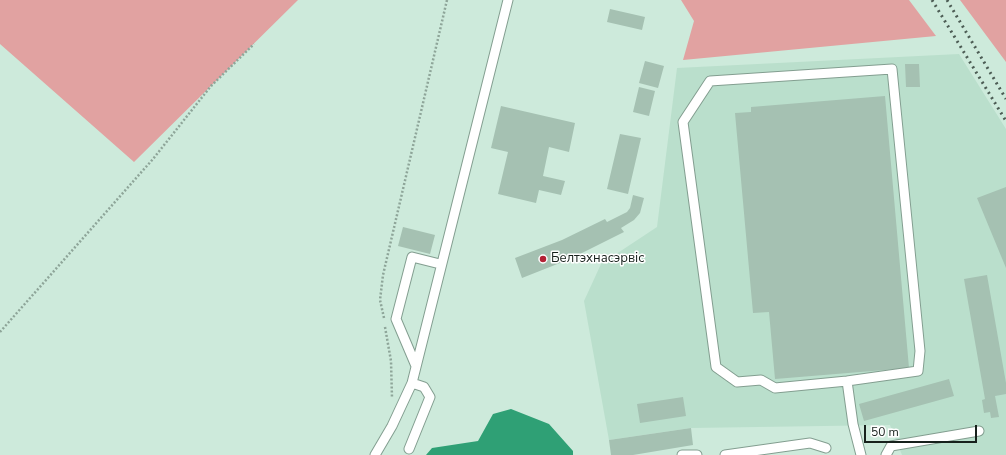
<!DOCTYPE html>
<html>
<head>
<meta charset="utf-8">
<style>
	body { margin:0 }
	#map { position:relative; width:1006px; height:455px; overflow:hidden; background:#cdeadb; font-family:"Nunito Sans",sans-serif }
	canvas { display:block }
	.scale { position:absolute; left:864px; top:425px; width:113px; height:18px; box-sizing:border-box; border:2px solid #17211c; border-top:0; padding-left:5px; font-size:12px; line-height:14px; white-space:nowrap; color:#17211c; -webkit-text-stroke:3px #fff; paint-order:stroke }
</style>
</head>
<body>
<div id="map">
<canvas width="1006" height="455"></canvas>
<div class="scale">50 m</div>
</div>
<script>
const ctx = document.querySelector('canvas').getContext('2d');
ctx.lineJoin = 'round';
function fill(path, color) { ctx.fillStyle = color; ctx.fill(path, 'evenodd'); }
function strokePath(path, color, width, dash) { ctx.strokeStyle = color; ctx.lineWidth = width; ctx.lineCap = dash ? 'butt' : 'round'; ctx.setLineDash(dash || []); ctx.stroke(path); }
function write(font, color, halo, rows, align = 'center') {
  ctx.font = font + ' "Nunito Sans",sans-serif'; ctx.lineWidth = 3; ctx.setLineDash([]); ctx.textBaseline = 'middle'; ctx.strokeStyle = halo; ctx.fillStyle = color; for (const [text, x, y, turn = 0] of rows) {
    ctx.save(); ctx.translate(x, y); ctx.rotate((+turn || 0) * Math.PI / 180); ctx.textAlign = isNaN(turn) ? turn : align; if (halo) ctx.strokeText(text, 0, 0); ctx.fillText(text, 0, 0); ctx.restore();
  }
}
fill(new Path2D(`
	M959 54 1006 129V455H902L890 425 691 428 609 440 584 301 601 264 657 227 677 68Z`), '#badfcc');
fill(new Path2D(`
	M0 0H298L134 162 0 44Z
	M681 0H909L936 36 683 60 694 21Z
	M960 0H1006V62Z`), '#e1a2a1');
fill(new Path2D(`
	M511 409 549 424 573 451V455H426L432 448 478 441 493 414Z`), '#2fa075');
fill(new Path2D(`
	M610 9 645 17 642 30 607 22Z
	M645 61 664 66 658 88 639 83Z
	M905 64H919L920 87H906Z
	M639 87 655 91 649 116 633 112Z
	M885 96 909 368 775 379 769 312 753 313 735 113 751 112V107Z
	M501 106 575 123 569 152 549 147 543 176 565 181 561 195 539 190 536 203 498 194 508 152 491 148Z
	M620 134 641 138 628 194 607 189Z
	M1006 187V268L977 198Z
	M633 195 644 198 640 213 634 220 621 228 624 232 570 259 522 278 515 258 562 240 605 219 607 222 627 212 630 208Z
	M403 227 435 235 430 254 398 246Z
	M987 275 1006 383V394L995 396 999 417 991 418 990 412 984 413 982 400 985 399 964 279Z
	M949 379 954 396 864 421 859 404Z
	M683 397 686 416 640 423 637 404Z
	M691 428 693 445 633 455H611L609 440Z`), '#a5c1b2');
const service = new Path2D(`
	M892 69 920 351 918 371 847 381 775 388 761 380 737 382 716 367 683 122 710 81Z
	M416 366 396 319 412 257 440 264
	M847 381 853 424 861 455
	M409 449 430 397 424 387 412 383
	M375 455 392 426 412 383 508 0
	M682 455H697
	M725 455 810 443 826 448
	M886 455 891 446 979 431`);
strokePath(service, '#839e90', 11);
strokePath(new Path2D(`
	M384 318 380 300 383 275 447 0
	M385 327 391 361 392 398
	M0 332 153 159 211 86 254 44`), '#8ea599', 2.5, [2, 2]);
strokePath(service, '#fff', 9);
strokePath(new Path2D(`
	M932 0 1006 121
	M947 0 1006 99`), '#4c5c54', 3, [2, 4]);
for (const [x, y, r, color] of [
	[543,259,4,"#b32135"]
]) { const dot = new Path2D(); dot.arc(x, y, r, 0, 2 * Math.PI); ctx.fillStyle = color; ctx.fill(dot); strokePath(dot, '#fff', 1.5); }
write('13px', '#17211c', '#fff', [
	["Белтэхнасэрвіс",551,259]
], 'left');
</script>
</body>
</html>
